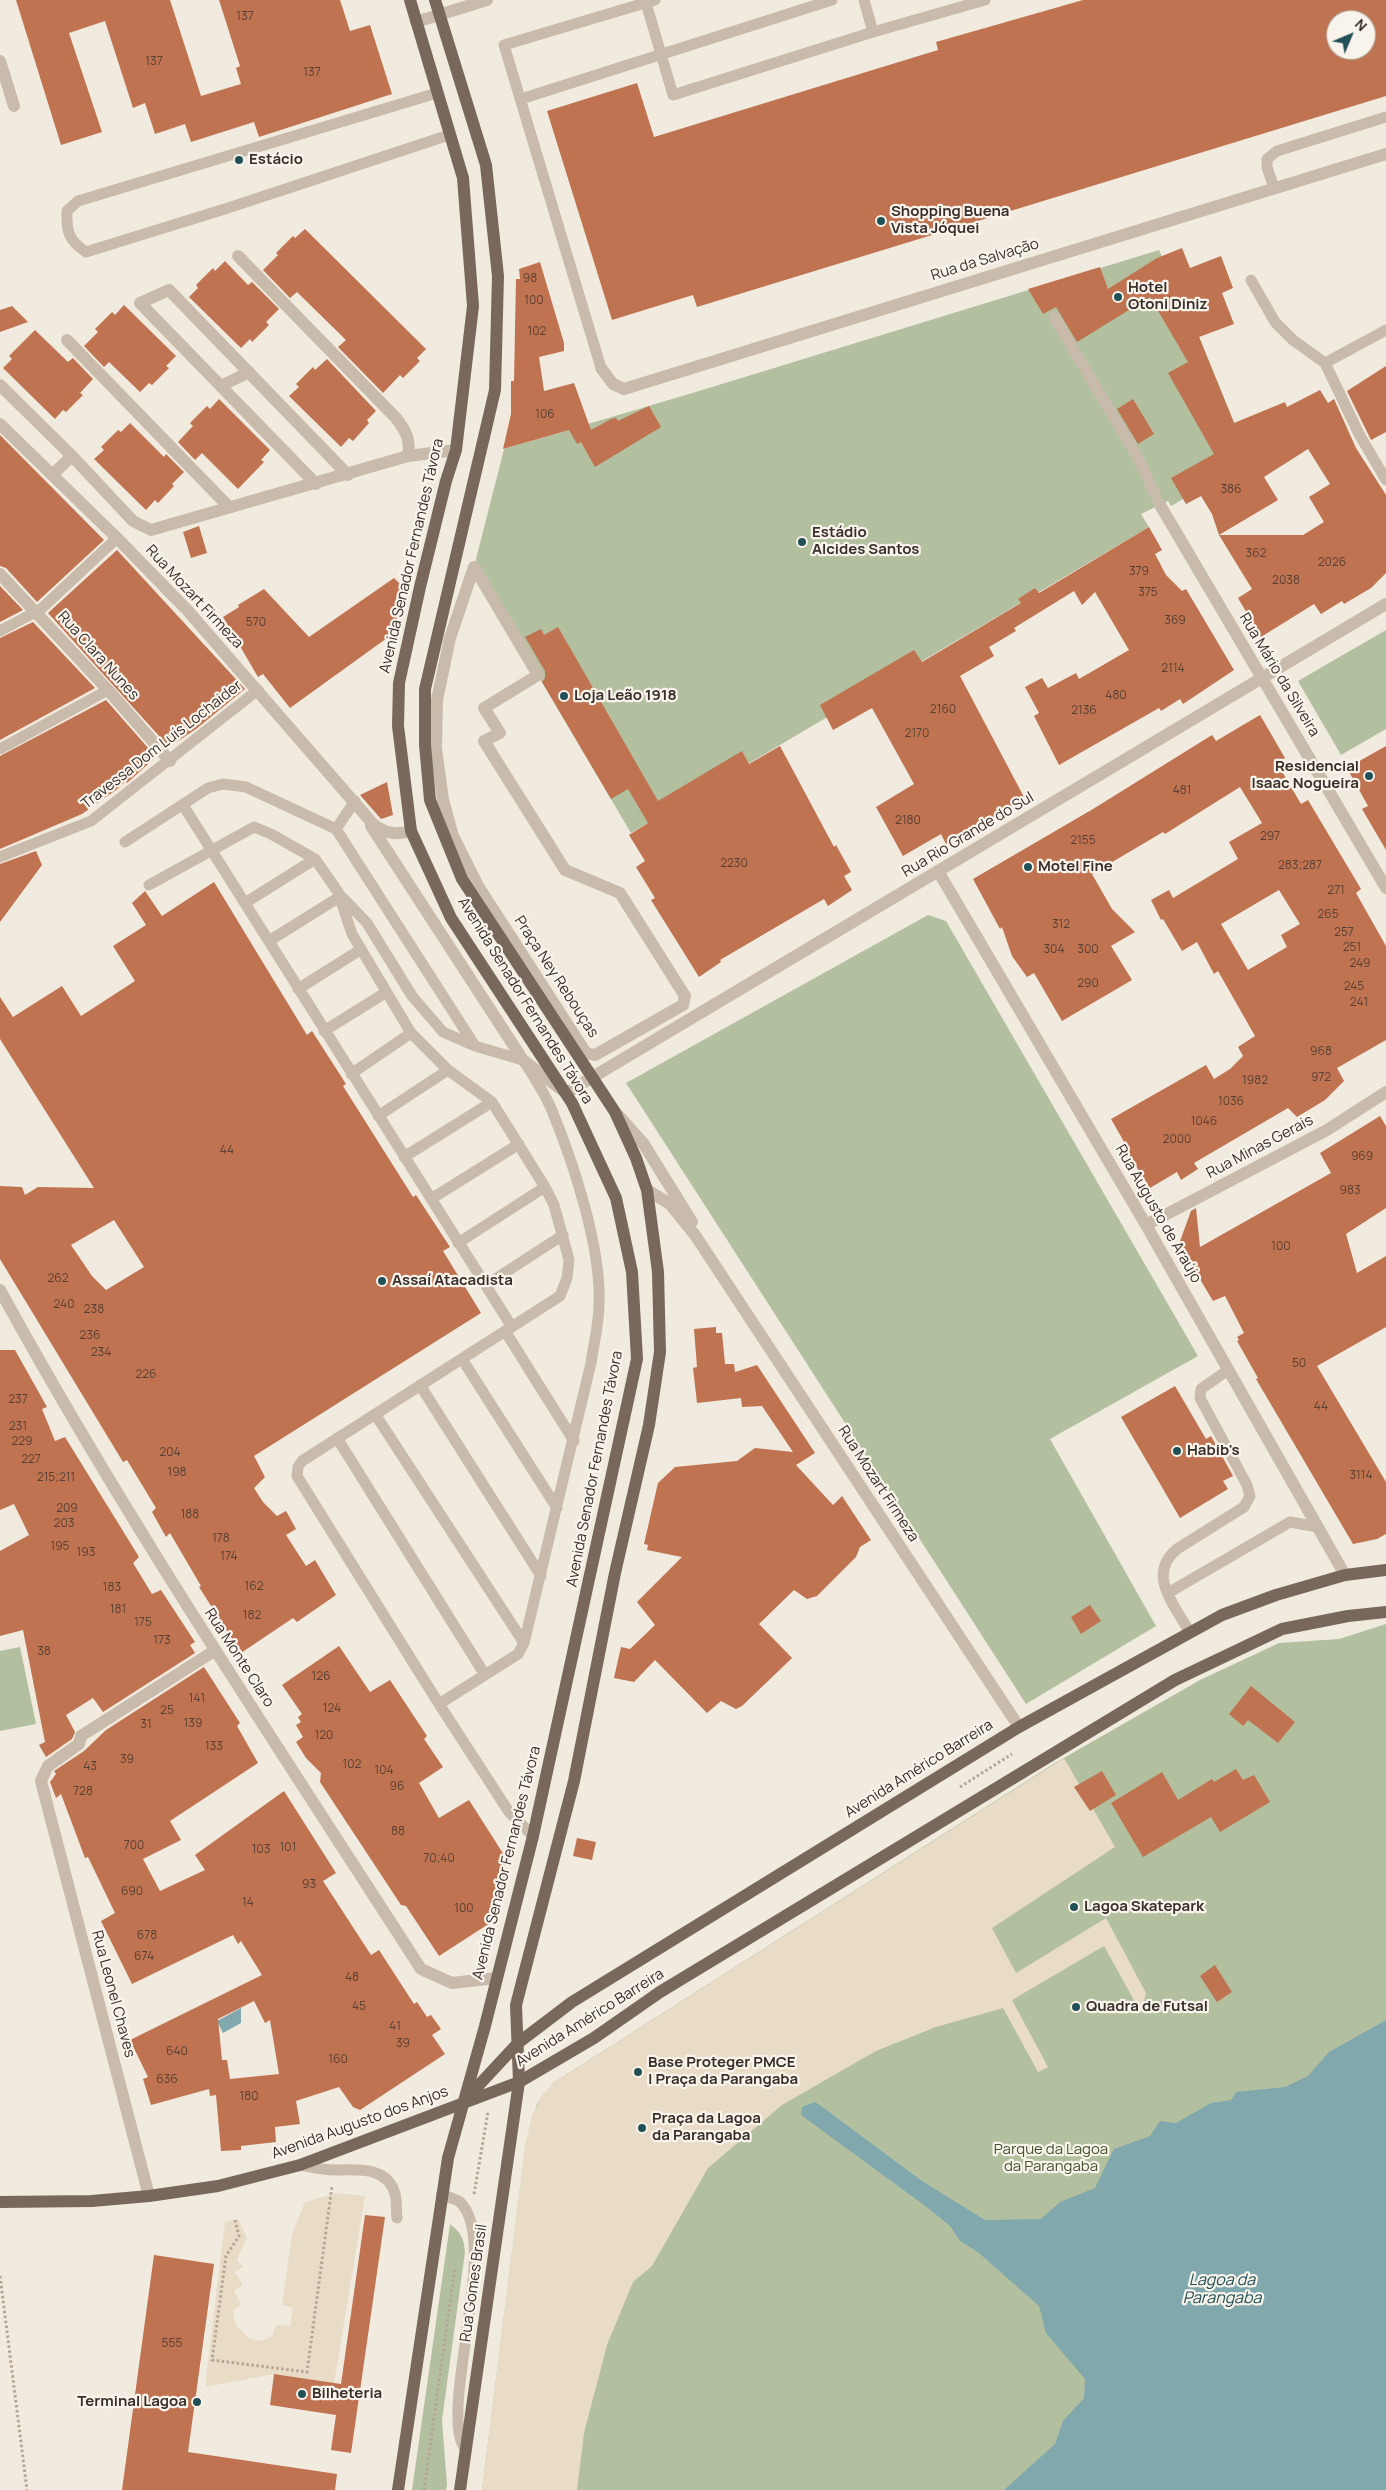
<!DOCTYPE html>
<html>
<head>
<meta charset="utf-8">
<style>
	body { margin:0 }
	#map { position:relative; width:1386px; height:2490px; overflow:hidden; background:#f1eadf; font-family:Manrope,sans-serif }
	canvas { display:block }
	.north { position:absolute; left:1326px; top:10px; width:50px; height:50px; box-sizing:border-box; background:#f9f4eb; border:1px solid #aca59e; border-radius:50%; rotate:45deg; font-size:14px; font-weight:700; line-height:20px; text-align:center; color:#382f2a }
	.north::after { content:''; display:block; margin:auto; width:18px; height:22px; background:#225057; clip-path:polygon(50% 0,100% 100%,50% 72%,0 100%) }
</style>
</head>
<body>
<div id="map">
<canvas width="1386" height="2490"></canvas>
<div class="north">N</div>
</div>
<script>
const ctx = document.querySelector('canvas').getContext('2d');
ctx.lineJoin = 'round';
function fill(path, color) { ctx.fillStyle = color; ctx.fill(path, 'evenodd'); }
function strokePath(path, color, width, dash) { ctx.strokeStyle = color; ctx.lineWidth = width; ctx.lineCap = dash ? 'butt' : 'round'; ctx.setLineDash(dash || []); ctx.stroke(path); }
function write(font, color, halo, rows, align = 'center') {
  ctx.font = font + ' Manrope,sans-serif'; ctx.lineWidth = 4.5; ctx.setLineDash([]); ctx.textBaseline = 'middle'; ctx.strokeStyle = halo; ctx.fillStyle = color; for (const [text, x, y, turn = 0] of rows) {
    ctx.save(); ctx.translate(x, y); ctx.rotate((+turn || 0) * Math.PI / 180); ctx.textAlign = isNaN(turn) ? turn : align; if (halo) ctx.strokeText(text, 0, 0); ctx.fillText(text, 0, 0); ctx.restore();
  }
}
fill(new Path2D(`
	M1159 250 1198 334 1252 466 1186 504 1183 499 1171 506 1168 501 1141 514 1149 527 631 833 474 567 504 449 699 391Z
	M1386 630V729L1341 755 1298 681Z
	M928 915 946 921 1198 1356 1050 1439 1156 1626 1026 1704 626 1083Z
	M1386 1624V2490H482L526 2141 537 2104 553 2083 1055 1763 1200 1680 1279 1643 1339 1639Z
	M20 1647 36 1724 0 1731V1651Z
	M450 2224C461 2233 464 2238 465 2252L442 2420 447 2485 446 2490H412Z`), '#b3c0a0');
fill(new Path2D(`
	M1064 1758 1115 1847 992 1928 1016 1973 1106 1918 1146 1993 1141 2013 1104 1946 1012 2000 1048 2067 1038 2072 1003 2008 936 2027 876 2051 782 2105 708 2168 652 2266 633 2282 607 2345 584 2433 577 2490H482L526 2141 532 2116 543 2094 553 2083Z
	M337 2193 365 2196 334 2383 274 2374 205 2387 225 2222 238 2219 247 2238 237 2260 243 2267 235 2272 243 2285 234 2291 241 2304 233 2311 234 2318 237 2326 249 2338 256 2341 264 2340 272 2336 276 2325 290 2326 293 2308 282 2305 292 2234 305 2202Z`), '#e8dcc7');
fill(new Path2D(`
	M241 2008V2023L223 2033 217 2021Z
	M1386 2020V2490H1004L1055 2444 1063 2421 1084 2398 1085 2379 1046 2333 1039 2306 979 2253 960 2241 950 2226 928 2208 801 2115 802 2107 815 2102 821 2106 922 2181 985 2220 1041 2219 1060 2202 1095 2188 1114 2149 1150 2136 1160 2121 1176 2123 1211 2103 1231 2100 1236 2092 1285 2087 1308 2076 1329 2052Z`), '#80a8ad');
fill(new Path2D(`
	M16 0H170L201 96 241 84 236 68 240 66 219 0H340L350 31 370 25 392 94 259 137 254 122 191 142 185 124 155 134 145 103 133 108 105 21 69 33 102 132 61 145Z
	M1083 0H1386V96L697 307 693 295 612 320 547 111 637 83 654 137 938 50 936 42ZM1336 20H1366V50H1336Z
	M305 229 426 349 417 358 420 361 403 378 400 375 383 393 338 347 346 340 297 292 290 298 263 270 278 255 276 253 293 236 295 238Z
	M1182 248 1190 268 1221 256 1233 288 1222 293 1234 324 1199 337 1234 423 1285 402 1287 407 1320 390 1328 403 1334 399 1356 448 1386 495V573L1371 588 1344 604 1342 601 1321 614 1314 604 1261 637 1238 598 1252 589 1219 535H1303L1324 522 1309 497 1330 484 1308 449 1264 477 1278 500 1219 535 1212 514 1201 496 1186 504 1171 478 1214 454 1168 373 1188 362 1150 297 1077 342 1056 307 1043 314 1028 289 1100 267 1108 289 1157 258Z
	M225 261 248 285 252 282 279 309 266 322 269 325 252 342 250 339 241 348 189 297 198 288 196 285 213 268 215 271Z
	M540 262 564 343V351L539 357 544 391 574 383 591 430 611 419 616 418 618 421 649 406 661 427 595 467 581 442 577 444 569 430 503 449 511 414V381H514L516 279H520L519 269Z
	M124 305 176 356 166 366 169 368 152 385 149 383 140 392 109 362 104 367 84 346 98 332 95 329 112 312 115 315Z
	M12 306 28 322 0 332V310Z
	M35 330 68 362 73 358 93 379 80 393 83 395 66 412 63 410 55 419 3 368 12 359 9 356Z
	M327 359 376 411 367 420 369 423 353 441 349 438 341 447 289 396 299 387 296 384 313 367 315 370Z
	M1386 366V432L1371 440 1347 391Z
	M219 399 270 450 261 460 264 462 238 489 202 453 195 460 178 442 193 426 190 423 207 406 210 409Z
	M1133 399 1154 434 1138 444 1117 409Z
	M130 423 164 457 166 454 184 472 172 484 174 486 158 503 155 500 146 510 94 459 104 450 101 447 118 430 121 432Z
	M0 435 104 540 37 602 6 568 0 566Z
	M199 526 207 553 191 558 183 532Z
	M1149 527 1162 550 1155 554 1166 575 1182 591 1186 589 1234 670 1183 704 1180 699 1161 711 1159 708 1059 765 1034 716 1039 713 1025 687 1042 678 1048 688 1076 673 1079 679 1129 650 1095 592 1082 605 1074 591 1014 628 1016 631 989 647 994 656 960 676 1025 799 946 844 941 834 903 856 876 807 914 784 872 708 833 730 820 705 914 650 922 662 1021 603 1018 599 1035 588 1039 593Z
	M117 550 245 689 196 729 169 747 48 613Z
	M394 578 404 588 394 633 290 708 263 674 258 677 223 617 239 607 238 605 264 589 309 637Z
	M0 586 23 610 0 622Z
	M33 622 95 688 0 740V638Z
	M558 627 658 801 742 751 749 764 780 746 834 847 836 845 851 872 844 876 852 890 828 906 824 899 720 960 721 962 699 977 651 900 655 898 636 867 645 861 629 835 648 823 628 789 611 799 542 682 545 678V671L525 637 541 629 544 635Z
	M106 700 156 757 127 783 126 781 116 790 82 814 0 849V756Z
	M1260 715 1285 758 1277 763 1301 804 1308 800 1361 889 1356 893 1386 946V1040L1337 1068 1344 1081 1325 1100 1297 1117 1288 1108 1194 1163 1198 1169 1181 1180 1177 1172 1150 1188 1125 1149 1127 1147 1111 1119 1206 1065 1214 1079 1230 1069 1243 1056 1238 1047 1255 1036 1218 971 1214 974 1197 942 1182 951 1163 919 1161 920 1151 900 1169 890 1173 898 1238 859 1229 842 1262 823 1240 787 1165 834 1163 832 1092 874 1112 909 1135 932 1111 946 1132 980 1062 1021 1034 973 1027 977 1012 956 1002 927 1000 929 973 879 1093 809 1212 735 1216 741ZM1279 890 1300 924 1281 935 1287 947 1248 970 1221 924Z
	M1386 746V850L1362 809 1368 806 1347 768Z
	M387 782 393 815 381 819 360 795Z
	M36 851 42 865 0 922V864Z
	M214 882 307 1035 312 1031 346 1084 343 1086 413 1197 416 1195 450 1247 443 1251 481 1313 254 1456 265 1477 254 1488 263 1502 277 1516 286 1511 296 1529 286 1535 306 1566 315 1560 336 1595 297 1622 293 1618 241 1653 199 1587 201 1586 170 1533 166 1537 152 1512 156 1508 127 1460 123 1462 0 1259V1186L22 1187 25 1195 38 1187 94 1188 0 1039V997L13 1017 62 986 81 1016 135 981 113 946 146 925 132 903 145 891 162 916ZM114 1220 144 1267 106 1290 92 1276 71 1245Z
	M1380 1116 1386 1126V1208L1346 1234 1357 1273 1386 1256V1327L1317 1366 1386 1482V1534L1377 1539 1353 1544 1256 1379 1258 1378 1237 1341 1239 1340 1237 1337 1244 1333 1225 1296 1213 1301 1179 1244 1191 1211 1196 1208 1200 1247 1331 1173 1320 1153Z
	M716 1327V1333H722L725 1364H734L735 1372 757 1365 815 1453 796 1465 833 1505 842 1496 871 1540 860 1547 856 1557 817 1596 807 1599 794 1590 759 1624 792 1658 742 1706 736 1709 721 1701 707 1713 655 1660 634 1682 614 1678 621 1647 630 1649 655 1625 637 1602 682 1557 647 1550 648 1545 644 1544 658 1483 675 1467 737 1461 755 1448 793 1452 762 1406 742 1407 741 1398 697 1403 693 1368 697 1367 694 1329Z
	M0 1350H15L47 1407 42 1409 55 1441 65 1437 139 1557 133 1563 152 1594 161 1590 195 1642 190 1645 195 1653 103 1712 93 1698 66 1715 75 1732 72 1739 46 1757 39 1745 45 1742 23 1630 0 1636V1551L29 1535 14 1504 0 1510Z
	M1175 1386 1206 1439 1211 1436 1233 1476 1223 1481 1228 1489 1180 1518 1121 1417Z
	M1090 1605 1101 1621 1081 1634 1071 1617Z
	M339 1646 370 1692 390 1680 427 1736 424 1739 443 1767 419 1783 439 1818 469 1800 504 1855 506 1876 501 1896 489 1914 490 1923 439 1956 406 1906 401 1905 320 1782 321 1773 306 1758 296 1742 303 1737 296 1725 301 1722 298 1717 302 1714 282 1685Z
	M204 1667 240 1723 237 1726 258 1763 170 1821 181 1840 143 1859 160 1891 205 1870 195 1855 284 1791 336 1873 323 1881 371 1955 379 1950 414 2004 417 2002 427 2017 431 2015 441 2029 432 2035 445 2054 360 2110 353 2107 339 2087 296 2101 300 2124 275 2127 276 2142 241 2146V2150L221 2151 216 2095 210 2096 209 2089 151 2105 143 2079 148 2077 130 2040 262 1975 241 1941 238 1944 233 1935 132 1984 101 1921 115 1913 88 1857 85 1858 61 1794 56 1798 50 1782 56 1774 54 1771 84 1751 106 1730ZM254 2001 265 2023 270 2020 279 2074 230 2079 227 2060H222L218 2019Z
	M1251 1686 1295 1722 1278 1743 1248 1720 1243 1726 1229 1714Z
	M1236 1769 1243 1780 1254 1775 1270 1802 1220 1832 1211 1817 1143 1857 1111 1803 1162 1772 1178 1800 1212 1779 1214 1782Z
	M1102 1771 1116 1795 1090 1811 1074 1787Z
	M577 1838 596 1842 592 1860 573 1856Z
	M1215 1965 1232 1992 1217 2002 1200 1976Z
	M365 2215 385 2217 351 2453 331 2450 336 2415 270 2405 274 2374 341 2384Z
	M154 2255 214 2264 188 2452 337 2474 335 2490H122Z`), '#bf7350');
strokePath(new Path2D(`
	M960 1787 1012 1754
	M474 2194 488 2112
	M235 2220 239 2236 226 2256 212 2360 307 2372 332 2186
	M0 2276 27 2490
	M424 2490 455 2267`), '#b5a596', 3, [2.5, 2.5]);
strokePath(new Path2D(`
	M864 0 873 32 985 0
	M646 3 673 95 873 32
	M437 93 78 201 67 211C66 231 69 241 86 252L228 208 449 135
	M521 99 832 0
	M1274 188 1267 167V159L1277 151 1386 117
	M1251 280 1275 322 1293 340 1325 363 1359 434 1386 480
	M1054 317 1137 456 1160 505
	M1325 363 1386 330
	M601 368 504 45 655 0
	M0 631 41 609 117 538
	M0 749 108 690
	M183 805 512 1327
	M336 829 355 801
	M125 842 208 788 223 784 246 787 336 829 475 1046
	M0 857 91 821 258 690
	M149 885 254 827 271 834 315 859 338 892 352 934 411 1033 448 1070 492 1102 545 1187 554 1205 569 1260 567 1278 560 1296 302 1461 298 1467 297 1476 439 1704 509 1812 533 1836
	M342 897 367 923 412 996 443 1032 475 1046 523 1060C534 1077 546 1095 553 1113 574 1165 601 1247 599 1302 599 1323 594 1343 591 1363L524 1643 518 1654 439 1704
	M245 903 315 859
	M269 941 341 896
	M298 989 360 950
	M324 1031 385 993
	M351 1074 411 1033
	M378 1116 448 1070
	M404 1157 492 1102
	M431 1199 519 1144
	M458 1243 545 1187
	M486 1285 563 1235
	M505 1331 574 1441
	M462 1359 557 1508
	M420 1385 541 1576
	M375 1414 524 1643
	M337 1438 485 1675
	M1168 1593 1290 1522 1318 1527
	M1190 1633C1175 1605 1146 1575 1177 1549L1244 1507 1250 1496 1247 1485 1200 1398 1201 1389 1228 1370
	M300 2165C311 2167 323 2170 335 2170 357 2170 388 2166 395 2194 397 2201 396 2210 397 2218
	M442 2194C447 2197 456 2199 460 2202 498 2238 447 2385 460 2437 461 2442 464 2447 466 2452`), '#c9bbab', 11);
strokePath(new Path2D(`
	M474 567 538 675 484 708 500 733 484 741 565 870 620 893 685 996 683 1005 595 1055 586 1053 478 886 453 836 443 800 436 748 437 700 450 638Z`), '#c9bbab', 12);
strokePath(new Path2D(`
	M416 22 487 0
	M0 61 14 106
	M238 256 396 418C406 431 411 440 408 456
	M67 340 229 507
	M601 368 613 384 624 389 1386 154
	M0 385 72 456 133 521 151 530 408 456 456 450
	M221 386 249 372
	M0 424 117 538 188 611 373 824C386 834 396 835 411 831
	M52 475 72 456
	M316 484 140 303 169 290 348 475
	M1160 505 1386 888
	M0 574 108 690 170 761
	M371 826 523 1060 562 1090
	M938 871 1146 1225 1345 1575
	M618 1115 643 1143 692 1222
	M647 1190 670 1204 695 1235 1019 1727
	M1146 1225 1327 1130 1386 1092
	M0 1290C128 1524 277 1745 421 1969L452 1983 496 1978
	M149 2196 41 1781 48 1766 79 1744 81 1736 214 1651`), '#c9bbab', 12);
strokePath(new Path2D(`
	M566 1093 1386 604`), '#c9bbab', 12);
strokePath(new Path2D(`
	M435 0 486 165 498 276 495 390 425 689V745L430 800 462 879 615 1112 636 1158 647 1190 658 1272 660 1352 649 1425 615 1573 574 1781 516 2005 519 2082 460 2490
	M465 2100 518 2043 572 2002 1019 1727 1222 1615 1276 1595 1345 1575 1386 1570
	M0 2202 92 2201 149 2196 218 2186 300 2165 519 2082 594 2038 660 1992 1175 1680 1282 1629 1348 1616 1386 1612
	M398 2490 448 2158 485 2026 533 1836 637 1359 632 1272 616 1198 572 1103 451 918 411 831 398 726 399 683 420 587 446 481 456 450 473 306 463 178 410 0`), '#78685c', 12);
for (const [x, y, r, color] of [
	[239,160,5,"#225057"],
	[881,221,5,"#225057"],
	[1118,297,5,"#225057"],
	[802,542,5,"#225057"],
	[564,696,5,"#225057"],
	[1369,776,5,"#225057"],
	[1028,867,5,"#225057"],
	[382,1281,5,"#225057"],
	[1177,1451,5,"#225057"],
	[1074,1907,5,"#225057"],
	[1076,2007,5,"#225057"],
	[638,2072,5,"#225057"],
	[642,2128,5,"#225057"],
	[302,2394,5,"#225057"],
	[197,2402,5,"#225057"]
]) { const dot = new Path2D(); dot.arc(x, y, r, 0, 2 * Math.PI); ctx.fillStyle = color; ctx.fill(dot); strokePath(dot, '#f9f4eb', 2); }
write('12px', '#5a4034', null, [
	["137",245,17],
	["137",154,62],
	["137",312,73],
	["98",530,279],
	["100",534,301],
	["102",537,332],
	["106",545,415],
	["386",1231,490],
	["362",1256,554],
	["2026",1332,563],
	["379",1139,572],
	["2038",1286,581],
	["375",1148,593],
	["369",1175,621],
	["570",256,623],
	["2114",1173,669],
	["480",1116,696],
	["2160",943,710],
	["2136",1084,711],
	["2170",917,734],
	["481",1182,791],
	["2180",908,821],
	["297",1270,837],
	["2155",1083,841],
	["2230",734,864],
	["283;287",1300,866],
	["271",1336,891],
	["265",1328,915],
	["312",1061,925],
	["257",1344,933],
	["251",1352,948],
	["304",1054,950],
	["300",1088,950],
	["249",1360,964],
	["290",1088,984],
	["245",1354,987],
	["241",1359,1003],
	["968",1321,1052],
	["972",1321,1078],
	["1982",1255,1081],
	["1036",1231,1102],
	["1046",1204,1122],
	["2000",1177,1140],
	["44",227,1151],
	["969",1362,1157],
	["983",1350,1191],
	["100",1281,1247],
	["262",58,1279],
	["240",64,1305],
	["238",94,1310],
	["236",90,1336],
	["234",101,1353],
	["50",1299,1364],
	["226",146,1375],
	["237",18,1400],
	["44",1321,1407],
	["231",18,1427],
	["229",22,1442],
	["204",170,1453],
	["227",31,1460],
	["198",177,1473],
	["3114",1361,1476],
	["215;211",56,1478],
	["209",67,1509],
	["188",190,1515],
	["203",64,1524],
	["178",221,1539],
	["195",60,1547],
	["193",86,1553],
	["174",229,1557],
	["162",254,1587],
	["183",112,1588],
	["181",118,1610],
	["182",252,1616],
	["175",143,1623],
	["173",162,1641],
	["38",44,1652],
	["126",321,1677],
	["141",197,1699],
	["124",332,1709],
	["25",167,1711],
	["139",193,1724],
	["31",146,1725],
	["120",324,1736],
	["133",214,1747],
	["39",127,1760],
	["102",352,1765],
	["43",90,1767],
	["104",384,1771],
	["96",397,1787],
	["728",83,1792],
	["88",398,1832],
	["700",134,1846],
	["101",288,1848],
	["103",261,1850],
	["70;40",439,1859],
	["93",309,1885],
	["690",132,1892],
	["14",248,1903],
	["100",464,1909],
	["678",147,1936],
	["674",144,1957],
	["48",352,1978],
	["45",359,2007],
	["41",395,2027],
	["39",403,2044],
	["640",177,2052],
	["160",338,2060],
	["636",167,2080],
	["180",249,2097],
	["555",172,2344]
]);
write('bold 15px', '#382f2a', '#f9f4eb', [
	["Estácio",249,160],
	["Shopping Buena",891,212],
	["Vista Jóquei",891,229],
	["Hotel",1128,288],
	["Otoni Diniz",1128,305],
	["Estádio",812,533],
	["Alcides Santos",812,550],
	["Loja Leão 1918",574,696],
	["Residencial",1359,767,"right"],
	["Isaac Nogueira",1359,784,"right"],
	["Motel Fine",1038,867],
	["Assaí Atacadista",392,1281],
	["Habib's",1187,1451],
	["Lagoa Skatepark",1084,1907],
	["Quadra de Futsal",1086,2007],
	["Base Proteger PMCE",648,2063],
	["| Praça da Parangaba",648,2080],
	["Praça da Lagoa",652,2119],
	["da Parangaba",652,2136],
	["Bilheteria",312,2394],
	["Terminal Lagoa",187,2402,"right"]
], 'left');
write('15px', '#382f2a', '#f9f4eb', [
	["Rua da Salvação",985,260,-17],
	["Avenida Senador Fernandes Távora",412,556,-77],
	["Rua Mozart Firmeza",194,597,47],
	["Rua Clara Nunes",98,656,48],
	["Rua Mário da Silveira",1279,675,59],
	["Travessa Dom Luís Lochaider",162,745,-38],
	["Rua Rio Grande do Sul",968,835,-31],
	["Praça Ney Rebouças",556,977,57],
	["Avenida Senador Fernandes Távora",525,1001,58],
	["Rua Minas Gerais",1260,1147,-28],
	["Rua Augusto de Araújo",1158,1214,60],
	["Avenida Senador Fernandes Távora",595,1469,-79],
	["Rua Mozart Firmeza",878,1484,57],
	["Rua Monte Claro",239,1658,57],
	["Avenida Américo Barreira",919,1769,-32],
	["Avenida Senador Fernandes Távora",507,1863,-76],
	["Rua Leonel Chaves",113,1994,75],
	["Avenida Américo Barreira",590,2018,-32],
	["Avenida Augusto dos Anjos",360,2123,-20],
	["Rua Gomes Brasil",474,2283,-82]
]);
write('15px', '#44542f', '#f9f4eb', [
	["Parque da Lagoa",1051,2150],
	["da Parangaba",1051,2167]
]);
write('italic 16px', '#225057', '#f9f4eb', [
	["Lagoa da",1222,2281],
	["Parangaba",1222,2299]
]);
</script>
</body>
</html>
